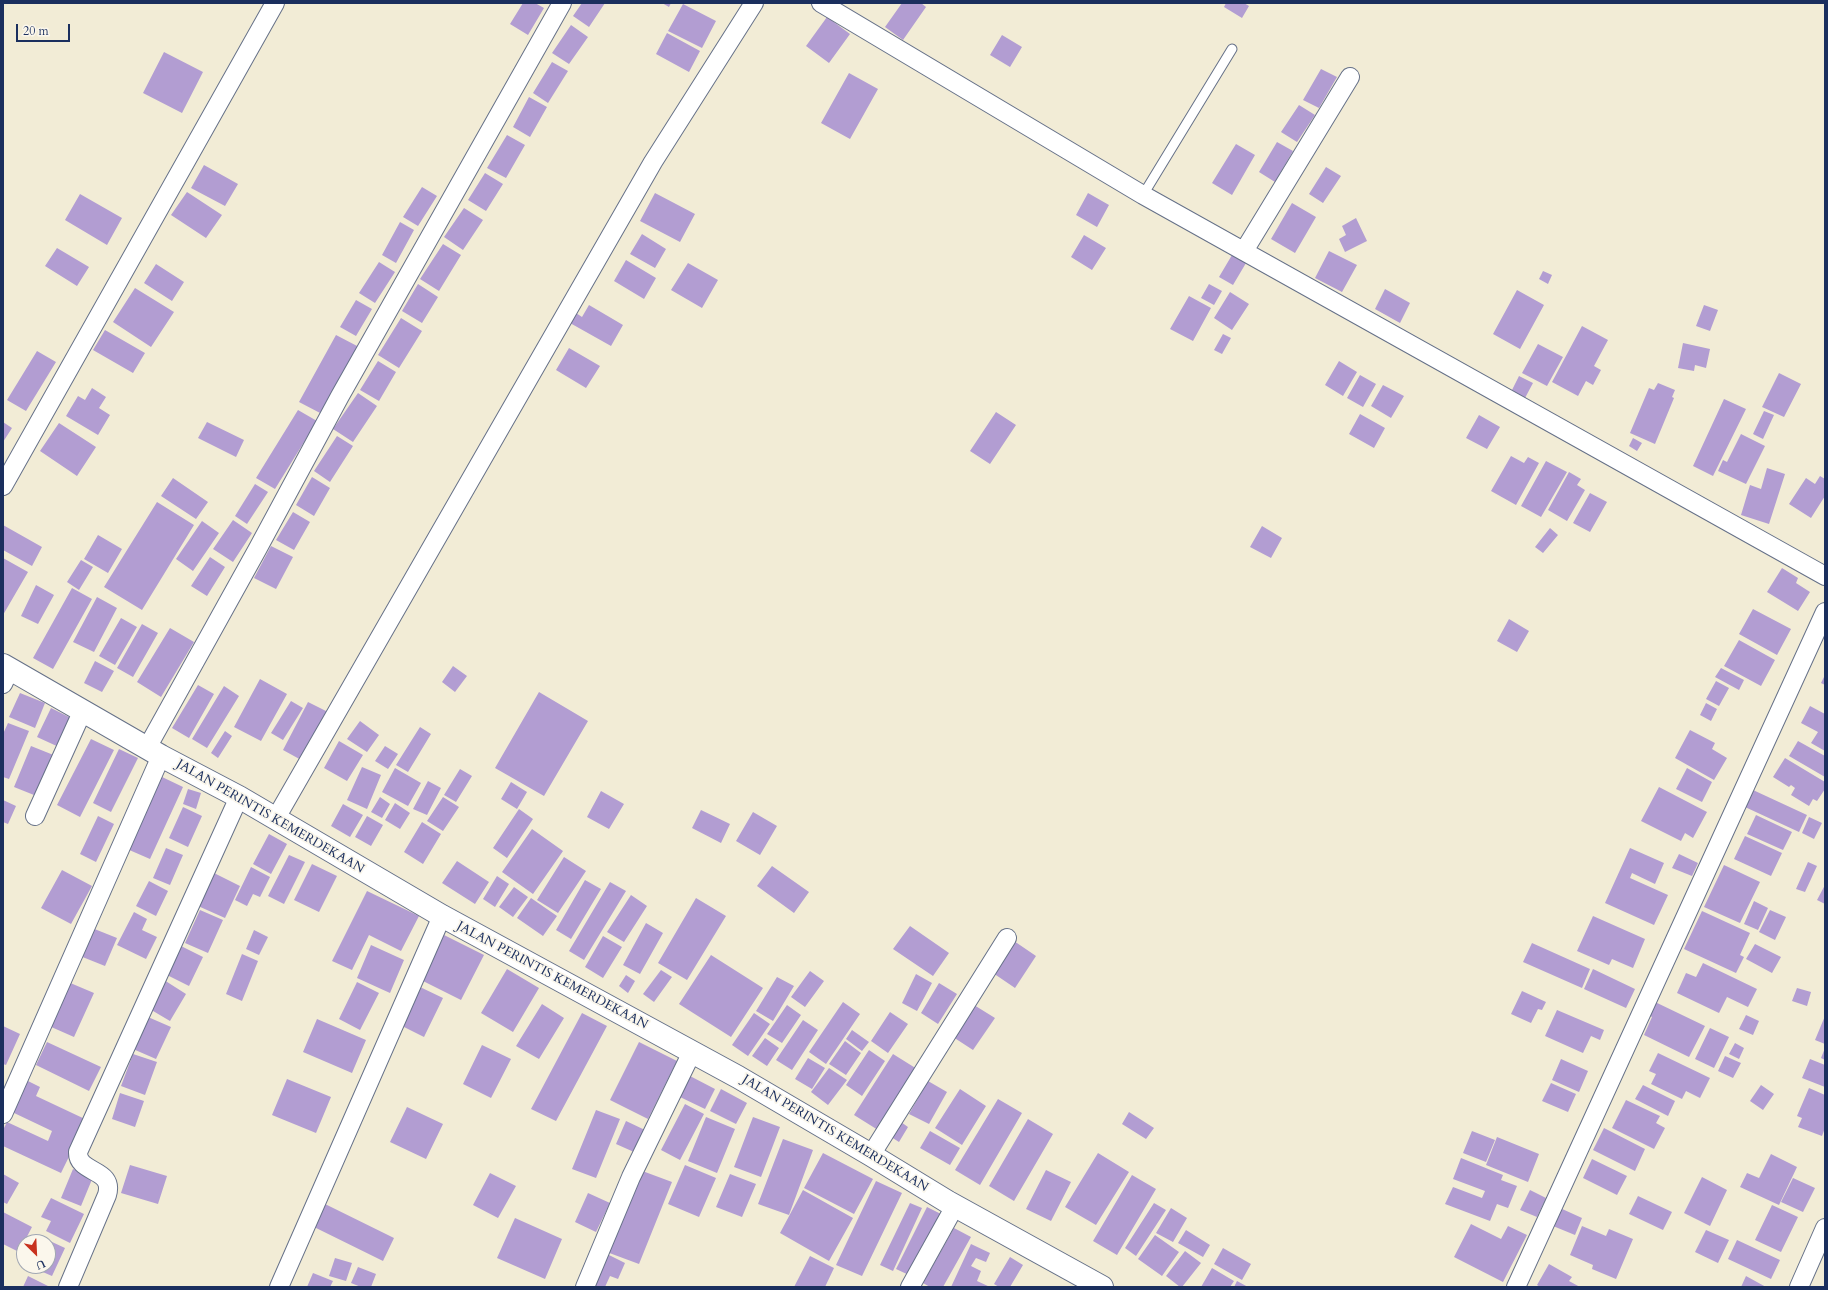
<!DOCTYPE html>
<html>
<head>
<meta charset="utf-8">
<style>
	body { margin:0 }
	#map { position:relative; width:1828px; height:1290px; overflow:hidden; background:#f2ecd6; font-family:Cardo,serif }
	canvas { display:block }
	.frame { position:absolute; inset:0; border:4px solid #1b2f5e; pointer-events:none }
	.north { position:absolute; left:16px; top:1234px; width:40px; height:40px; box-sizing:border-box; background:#fbf7ec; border:1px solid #a1a7b3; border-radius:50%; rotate:156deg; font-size:11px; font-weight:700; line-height:16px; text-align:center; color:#1b2f5e }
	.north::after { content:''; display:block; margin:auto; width:14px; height:18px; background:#c8321e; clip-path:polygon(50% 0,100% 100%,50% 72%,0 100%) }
	.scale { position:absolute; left:16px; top:24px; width:54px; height:18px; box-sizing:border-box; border:2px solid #1b2f5e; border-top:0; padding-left:5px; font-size:12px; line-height:14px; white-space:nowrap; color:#1b2f5e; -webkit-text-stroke:3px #fbf7ec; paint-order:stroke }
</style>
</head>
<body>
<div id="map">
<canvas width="1828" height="1290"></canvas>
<div class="frame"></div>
<div class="north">U</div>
<div class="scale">20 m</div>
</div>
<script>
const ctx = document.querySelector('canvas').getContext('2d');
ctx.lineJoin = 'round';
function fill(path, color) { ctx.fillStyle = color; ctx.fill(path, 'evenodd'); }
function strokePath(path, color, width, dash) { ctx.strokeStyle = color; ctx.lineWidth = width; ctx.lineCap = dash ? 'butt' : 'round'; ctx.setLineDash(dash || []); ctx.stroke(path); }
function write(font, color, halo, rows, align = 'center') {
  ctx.font = font + ' Cardo,serif'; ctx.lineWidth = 3.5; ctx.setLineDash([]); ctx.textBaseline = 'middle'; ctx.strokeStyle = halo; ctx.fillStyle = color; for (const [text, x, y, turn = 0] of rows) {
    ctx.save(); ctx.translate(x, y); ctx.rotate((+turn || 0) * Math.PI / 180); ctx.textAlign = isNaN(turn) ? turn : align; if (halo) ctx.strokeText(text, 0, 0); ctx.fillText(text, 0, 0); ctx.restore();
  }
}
fill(new Path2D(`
	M523 3H535L544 8 528 35 510 24Z
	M582 3H605L589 27 573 16Z
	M662 3H671L669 7Z
	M902 3H921L926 7 903 40 885 27Z
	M1226 3H1244L1249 6 1242 18 1224 7Z
	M683 4 716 21 702 48 668 31Z
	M827 17 850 34 829 63 806 46Z
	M571 25 588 37 569 64 552 53Z
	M667 33 700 51 689 72 656 54Z
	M1002 35 1022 47 1010 67 990 55Z
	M164 52 203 72 182 113 143 93Z
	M552 62 568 71 548 103 533 93Z
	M1321 69 1337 77 1319 108 1303 100Z
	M849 73 878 89 850 139 821 123Z
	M529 97 547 107 530 137 513 127Z
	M1299 105 1315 115 1297 142 1281 132Z
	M507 135 525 145 506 178 487 168Z
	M1277 142 1293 151 1275 182 1259 172Z
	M1236 144 1255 155 1232 195 1212 183Z
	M204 165 238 184 225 206 191 188Z
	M1326 167 1341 176 1323 203 1309 194Z
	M485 173 503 184 486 211 468 200Z
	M422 187 437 196 418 226 403 217Z
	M187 192 222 215 206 238 171 215Z
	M655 193 695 214 680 242 640 221Z
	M1088 193 1109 205 1097 227 1076 215Z
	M80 194 122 218 107 245 65 220Z
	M1292 203 1316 217 1295 253 1271 239Z
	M464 208 483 220 463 250 444 237Z
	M1356 218 1367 241 1345 252 1339 239 1346 235 1342 226Z
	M400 222 414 230 396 263 382 255Z
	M642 234 666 249 655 268 630 254Z
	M1084 235 1106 248 1092 270 1071 257Z
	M443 244 461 255 439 291 420 279Z
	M57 248 89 267 77 286 45 266Z
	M1329 251 1357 265 1342 292 1315 278Z
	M1232 255 1246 263 1233 285 1219 277Z
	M626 260 656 278 644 299 614 281Z
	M379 262 395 272 375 303 359 293Z
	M688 263 718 280 702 308 671 290Z
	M156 264 184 282 172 301 144 283Z
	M1543 271 1552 275 1548 284 1539 279Z
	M418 284 438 297 422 323 402 311Z
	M1209 284 1222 291 1214 305 1201 298Z
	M135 288 174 312 151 347 113 322Z
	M1385 289 1410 303 1400 323 1375 309Z
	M1517 290 1544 305 1520 349 1493 334Z
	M1230 292 1249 304 1232 330 1214 318Z
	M1189 296 1211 308 1193 341 1170 329Z
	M356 300 372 309 356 336 340 327Z
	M589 305 623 325 611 346 570 323 576 313 582 317Z
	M1704 305 1718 310 1710 331 1696 326Z
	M401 318 422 331 399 368 378 355Z
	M1582 326 1608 340 1594 366 1601 370 1593 385 1586 381 1578 396 1552 382Z
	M105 330 145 353 133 373 93 350Z
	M1223 334 1231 338 1222 354 1214 350Z
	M336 335 359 347 322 414 299 402Z
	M1683 343 1710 349 1706 368 1695 365 1694 371 1678 368Z
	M1538 344 1563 357 1547 386 1522 373Z
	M569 348 600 366 586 388 556 370Z
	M37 351 56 362 26 411 7 400Z
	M378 361 396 372 379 401 360 390Z
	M1339 361 1357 372 1343 396 1325 385Z
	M1779 373 1801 384 1784 417 1762 407Z
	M1360 375 1376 384 1363 407 1347 398Z
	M1519 376 1533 383 1525 398 1512 390Z
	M1658 383 1675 390 1672 397 1674 398 1655 444 1630 433 1649 388 1654 390Z
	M1383 385 1404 396 1391 418 1371 406Z
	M92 388 106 397 99 408 110 415 98 435 66 416 78 396 85 400Z
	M358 393 377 406 353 442 333 429Z
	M1724 399 1746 409 1713 476 1693 466Z
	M298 410 317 421 275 489 256 478Z
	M1764 411 1774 415 1763 439 1753 434Z
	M996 412 1016 425 990 464 970 451Z
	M1360 414 1385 428 1374 448 1349 434Z
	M1479 415 1500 427 1487 449 1466 438Z
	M3 422 12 428 3 442Z
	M207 422 244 440 236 457 198 438Z
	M59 423 96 447 77 476 40 451Z
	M1741 434 1765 446 1746 484 1718 471 1723 460 1727 462Z
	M337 436 353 446 330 482 314 471Z
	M1633 438 1642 443 1637 451 1629 446Z
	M1511 456 1524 463 1528 457 1539 463 1516 505 1491 491Z
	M1546 461 1567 472 1541 517 1521 506Z
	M1767 468 1785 474 1769 524 1741 515 1750 485 1761 489Z
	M1569 472 1581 479 1577 485 1585 490 1567 521 1548 510Z
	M1820 476 1825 479V496L1811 518 1789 504 1806 478 1815 484Z
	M312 477 330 488 314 516 296 505Z
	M173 478 208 502 196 519 161 496Z
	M255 484 268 492 247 524 235 516Z
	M1590 493 1607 502 1590 532 1573 523Z
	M157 502 194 525 142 610 104 587Z
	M293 512 310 522 294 550 276 540Z
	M233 520 252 533 233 562 213 549Z
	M202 521 219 533 193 571 176 559Z
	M3 525 42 547 32 566 3 550Z
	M1262 526 1282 538 1271 558 1250 547Z
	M1550 528 1558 535 1543 553 1535 547Z
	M98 535 122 549 108 573 84 559Z
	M271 546 293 557 276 589 254 578Z
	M210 557 225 567 207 596 191 586Z
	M3 558 28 572 3 615Z
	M81 560 93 567 79 590 67 582Z
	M1782 568 1798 578 1796 583 1810 592 1798 611 1767 592Z
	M36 585 54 595 38 624 21 616Z
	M72 588 92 599 53 669 33 658Z
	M97 597 117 608 94 652 73 642Z
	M1753 609 1791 629 1777 655 1739 634Z
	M121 618 137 627 115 665 99 656Z
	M1509 619 1529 631 1517 652 1497 641Z
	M142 624 158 633 133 677 117 668Z
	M170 628 194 642 161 697 137 682Z
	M1739 640 1775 660 1761 686 1724 666Z
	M95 661 114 671 102 692 84 683Z
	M453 666 467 676 455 692 442 682Z
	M1721 668 1744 680 1739 690 1715 677Z
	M1825 675V685L1821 683Z
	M260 679 287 694 261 741 234 727Z
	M1716 681 1729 688 1719 706 1706 699Z
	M198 685 214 694 189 738 172 728Z
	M224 686 239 696 207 748 192 739Z
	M539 692 588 721 544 796 495 768Z
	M20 693 45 703 35 728 9 717Z
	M291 701 303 708 283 740 271 733Z
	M308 702 328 712 303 761 283 750Z
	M1706 703 1717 709 1711 721 1700 715Z
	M1810 706 1825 714V751L1811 743 1818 732 1801 723Z
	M51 708 75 720 61 748 37 737Z
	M360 721 379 735 367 752 347 739Z
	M8 723 29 731 9 779 3 777V734Z
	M420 727 431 734 408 772 396 765Z
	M1690 730 1715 743 1712 749 1727 758 1714 780 1675 758Z
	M225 731 232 736 218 758 211 753Z
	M91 739 114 750 80 817 57 805Z
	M339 741 363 755 347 781 324 768Z
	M1798 741 1825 756V777L1789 756Z
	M31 746 56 756 39 797 14 787Z
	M385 746 398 754 388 769 375 761Z
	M119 749 138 758 111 812 93 803Z
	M1785 758 1825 782V789L1817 801 1813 799 1809 806 1791 795 1795 788 1791 785 1789 787 1773 777Z
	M362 767 381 775 367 809 347 800Z
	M395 768 421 783 408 806 382 792Z
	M1687 768 1712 782 1702 802 1676 789Z
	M460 769 472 776 456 802 444 795Z
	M160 776 183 787 150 859 127 849Z
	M428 781 441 788 427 815 413 809Z
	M511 782 527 792 517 809 501 799Z
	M1659 787 1707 812 1693 838 1685 833 1681 841 1641 821Z
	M188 789 201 793 196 809 183 804Z
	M1753 790 1807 815 1799 832 1745 807Z
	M601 791 624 804 609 829 587 817Z
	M380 797 390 804 382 818 371 812Z
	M443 797 459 807 443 831 427 821Z
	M3 800 16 806 8 824 3 822Z
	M395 803 410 813 400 829 385 820Z
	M343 804 363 815 350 837 331 826Z
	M183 807 202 816 188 847 169 838Z
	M519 809 533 819 507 858 493 848Z
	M701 810 730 824 721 843 692 828Z
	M753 812 777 826 760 855 736 841Z
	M1756 815 1792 832 1783 850 1747 834Z
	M98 816 114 824 96 862 80 854Z
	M367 816 383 825 371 846 355 837Z
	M1809 817 1822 823 1814 839 1802 833Z
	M422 822 441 834 423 864 404 852Z
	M532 829 563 851 533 894 502 872Z
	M269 834 287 844 271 874 253 864Z
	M1745 836 1782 853 1771 876 1734 859Z
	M166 848 183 855 170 885 153 878Z
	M1630 848 1664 863 1655 884 1632 873 1630 878 1668 895 1654 925 1605 903Z
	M1679 854 1698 863 1692 876 1672 868Z
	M289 855 305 862 284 904 268 896Z
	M564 857 586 871 558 913 537 900Z
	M457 861 489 882 475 904 442 883Z
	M1808 862 1817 866 1805 892 1796 889Z
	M312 864 337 876 319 912 294 900Z
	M1724 865 1760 882 1740 923 1704 907Z
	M772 866 809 892 794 913 757 886Z
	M251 867 270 877 260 897 253 894 247 906 235 900Z
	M62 870 92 886 71 924 41 908Z
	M214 873 240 886 225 918 198 906Z
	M497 876 509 884 495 907 483 899Z
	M585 880 601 889 571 939 556 930Z
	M149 881 168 891 156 916 136 906Z
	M610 882 626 891 584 960 569 951Z
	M1825 885V904L1817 900Z
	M514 887 528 897 513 917 499 907Z
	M367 891 419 916 401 951 369 935 352 970 332 961Z
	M631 895 647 906 624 942 607 932Z
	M531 898 557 916 543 936 517 918Z
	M696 898 726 916 687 980 658 963Z
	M1754 901 1768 908 1758 930 1744 924Z
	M200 910 223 920 208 953 185 943Z
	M1770 910 1786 917 1775 940 1759 932Z
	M1702 911 1750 933 1740 955 1744 957 1736 973 1684 949Z
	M134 912 147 919 142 930 157 937 146 959 117 945Z
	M1593 916 1645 939 1633 968 1612 959 1609 965 1577 951Z
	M646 923 663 933 640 974 623 965Z
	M910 926 949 953 933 976 893 949Z
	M92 928 117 938 105 966 80 956Z
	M254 930 268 937 259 955 246 949Z
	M444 935 484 955 461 1000 421 980Z
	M603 936 622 947 603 978 585 967Z
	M1014 941 1036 956 1015 988 993 973Z
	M1532 943 1590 969 1582 988 1523 962Z
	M1755 944 1781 957 1772 973 1746 959Z
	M179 945 203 957 189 986 165 974Z
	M371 945 404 960 390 993 357 978Z
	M242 954 258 961 242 1001 226 994Z
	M711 955 763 988 731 1037 679 1004Z
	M1703 963 1757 989 1748 1007 1727 997 1719 1013 1677 993 1686 973 1696 977Z
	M507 969 539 988 513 1032 481 1013Z
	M1593 969 1635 989 1626 1008 1584 989Z
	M661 970 672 977 654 1002 643 994Z
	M810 971 824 981 805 1007 791 997Z
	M916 974 932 983 917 1011 902 1003Z
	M626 975 635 981 628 993 619 986Z
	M777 977 794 986 773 1021 756 1011Z
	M164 980 186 994 170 1021 148 1008Z
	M68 982 94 993 74 1037 49 1026Z
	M357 982 379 993 360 1030 339 1019Z
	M939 983 957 994 938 1024 921 1013Z
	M420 987 443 998 424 1037 400 1025Z
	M1797 988 1811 992 1807 1006 1792 1001Z
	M1522 991 1546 1002 1542 1010 1538 1009 1531 1023 1511 1014Z
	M1653 1001 1705 1026 1689 1057 1644 1035 1652 1017 1647 1014Z
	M843 1002 860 1014 826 1064 809 1052Z
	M542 1004 564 1018 539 1059 516 1046Z
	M787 1005 801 1015 782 1043 767 1034Z
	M974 1005 995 1018 973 1050 953 1037Z
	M1557 1010 1604 1030 1600 1040 1591 1036 1583 1053 1545 1036Z
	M890 1012 908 1024 888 1053 871 1041Z
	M582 1013 607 1026 556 1121 531 1109Z
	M754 1013 770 1024 748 1056 732 1045Z
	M1746 1015 1759 1021 1753 1035 1739 1029Z
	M1825 1016V1044L1815 1040Z
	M148 1017 171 1027 156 1059 133 1049Z
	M317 1019 366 1040 352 1073 303 1052Z
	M803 1020 818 1030 792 1070 776 1060Z
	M3 1026 20 1034 6 1065 3 1064Z
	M1710 1028 1729 1037 1714 1068 1695 1059Z
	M852 1030 869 1042 862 1051 846 1039Z
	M765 1038 779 1048 767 1066 752 1056Z
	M845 1041 861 1053 846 1075 829 1064Z
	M47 1042 101 1067 89 1091 36 1065Z
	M639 1042 677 1061 648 1119 610 1100Z
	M1735 1043 1744 1048 1739 1059 1729 1054Z
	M482 1045 511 1059 491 1098 463 1084Z
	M1825 1048V1060L1821 1058Z
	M869 1050 885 1061 862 1096 846 1085Z
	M1658 1053 1710 1078 1700 1098 1686 1091 1682 1099 1651 1084 1656 1074 1649 1071Z
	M133 1054 157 1062 145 1095 121 1086Z
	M893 1054 917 1069 878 1130 854 1115Z
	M1725 1056 1741 1063 1733 1078 1718 1071Z
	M808 1058 825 1068 812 1089 795 1079Z
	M1561 1059 1588 1071 1579 1092 1552 1080Z
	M1810 1059 1825 1065V1087L1802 1078Z
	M829 1068 847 1080 828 1105 811 1092Z
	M690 1076 715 1089 705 1109 680 1097Z
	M287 1079 331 1097 316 1133 272 1115Z
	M28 1081 40 1087 36 1096 87 1120 61 1173 3 1146V1130L7 1122 48 1141 52 1131 12 1112Z
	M928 1081 947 1092 929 1124 909 1114Z
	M1551 1083 1576 1094 1568 1112 1542 1101Z
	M1643 1085 1675 1101 1668 1116 1635 1099Z
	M1761 1085 1774 1094 1763 1110 1750 1101Z
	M1809 1088 1825 1095V1128L1822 1136 1798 1127 1802 1118 1797 1116Z
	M721 1089 747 1103 736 1124 710 1111Z
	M960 1089 986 1106 962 1145 935 1128Z
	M120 1093 144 1101 135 1127 112 1119Z
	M998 1099 1022 1113 980 1185 955 1170Z
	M1626 1100 1660 1116 1656 1123 1665 1128 1654 1149 1612 1128Z
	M685 1104 704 1114 680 1160 661 1150Z
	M407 1107 443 1124 426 1159 390 1142Z
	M596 1110 620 1119 596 1178 572 1169Z
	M1129 1112 1154 1128 1146 1139 1122 1124Z
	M706 1117 735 1129 717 1173 688 1161Z
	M753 1117 780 1127 761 1177 734 1167Z
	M1028 1119 1053 1134 1014 1201 989 1186Z
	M898 1120 908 1127 899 1142 888 1135Z
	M626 1121 645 1130 634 1152 616 1144Z
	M1604 1128 1645 1149 1635 1171 1593 1150Z
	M930 1131 960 1148 950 1165 920 1148Z
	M1472 1131 1495 1140 1486 1162 1463 1153Z
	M1497 1137 1539 1154 1528 1182 1486 1165Z
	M783 1139 813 1150 789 1215 758 1204Z
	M823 1153 873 1179 854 1214 804 1188Z
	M1098 1153 1129 1172 1096 1225 1065 1207Z
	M1771 1154 1797 1167 1779 1205 1740 1187 1747 1173 1759 1178Z
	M1461 1158 1503 1175 1501 1180 1517 1186 1508 1208 1497 1204 1490 1221 1445 1204 1453 1187 1482 1198 1485 1191 1453 1179Z
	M1592 1159 1627 1176 1617 1195 1583 1178Z
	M130 1165 167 1176 158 1204 121 1193Z
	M685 1165 716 1178 699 1217 668 1204Z
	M73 1169 93 1177 81 1206 61 1198Z
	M637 1169 672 1182 639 1264 604 1251Z
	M1046 1170 1071 1182 1051 1221 1026 1209Z
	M490 1173 516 1186 498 1218 473 1205Z
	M3 1174 19 1183 7 1204 3 1202Z
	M730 1174 756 1184 742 1217 716 1207Z
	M1132 1175 1156 1189 1117 1255 1093 1241Z
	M1702 1177 1727 1190 1710 1226 1684 1213Z
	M1793 1178 1815 1188 1803 1212 1781 1202Z
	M876 1181 902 1193 862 1276 836 1265Z
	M803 1190 853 1218 829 1261 780 1233Z
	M1530 1190 1546 1198 1537 1217 1520 1210Z
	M588 1193 610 1203 596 1232 575 1222Z
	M1638 1196 1672 1212 1663 1230 1629 1214Z
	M51 1198 84 1214 70 1243 46 1231 51 1221 41 1217Z
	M323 1203 394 1238 383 1261 312 1226Z
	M910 1203 922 1208 893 1271 880 1265Z
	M1154 1203 1166 1210 1136 1256 1125 1248Z
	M1772 1205 1798 1217 1781 1252 1755 1240Z
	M927 1207 941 1214 911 1276 896 1269Z
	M1171 1208 1187 1218 1173 1242 1156 1233Z
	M1560 1208 1582 1218 1575 1235 1553 1226Z
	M3 1212 32 1227 19 1252 3 1244Z
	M515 1218 562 1239 545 1279 497 1258Z
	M1471 1224 1501 1239 1508 1226 1527 1235 1503 1282 1454 1257Z
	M1582 1226 1606 1236 1609 1229 1633 1239 1616 1279 1592 1269 1593 1265 1570 1255Z
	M954 1228 971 1237 943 1287H930L923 1283Z
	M1186 1230 1210 1245 1203 1257 1178 1243Z
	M1706 1230 1729 1240 1718 1263 1695 1252Z
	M37 1235 65 1248 52 1276 29 1266H48V1242H34Z
	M1155 1235 1179 1252 1162 1276 1138 1259Z
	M1737 1240 1780 1260 1771 1279 1728 1259Z
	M971 1244 990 1253 986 1262 976 1258 971 1266 981 1271 977 1281 990 1287H951Z
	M1223 1248 1251 1264 1242 1280 1214 1264Z
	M1185 1251 1201 1263 1182 1287H1180L1166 1276Z
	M603 1252 625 1263 618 1279 610 1276 605 1287H587Z
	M810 1256 834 1268 825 1287H794Z
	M1010 1257 1023 1265 1010 1287H999L994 1284Z
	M335 1258 352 1263 346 1281 329 1276Z
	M1549 1264 1572 1277 1569 1281 1580 1287H1540L1537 1285Z
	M358 1267 376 1274 371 1287H361L351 1283Z
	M1212 1268 1234 1281 1230 1287H1201Z
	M313 1273 333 1281 330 1287H307Z
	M28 1276 48 1286 47 1287H23Z
	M1746 1276 1766 1287H1741Z
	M1237 1281 1248 1287H1234Z`), '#b29dd2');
const service = new Path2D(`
	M1143 195 1232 49`);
const minor = new Path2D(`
	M821 3 1143 195 1825 576
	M1244 251 1350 77
	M3 486 275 3
	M3 684 10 669
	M147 748 257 550 340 396 562 3
	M35 816 83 710
	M276 818 653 162 754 3
	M3 1114 161 756
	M871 1155 1007 938
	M68 1287 107 1195C115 1168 77 1174 78 1152L239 797
	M279 1287 442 916
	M585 1287 631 1177 692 1052
	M910 1287 955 1206
	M1516 1287 1825 612
	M1799 1287 1825 1228`);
const tertiary = new Path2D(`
	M3 665 161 756 239 797 442 916 738 1077 871 1155 948 1202 1102 1287`);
strokePath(service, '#667188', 11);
strokePath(minor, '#667188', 20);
strokePath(tertiary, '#667188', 24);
strokePath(service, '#fff', 9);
strokePath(minor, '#fff', 18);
strokePath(tertiary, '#fff', 22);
write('13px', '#1b2f5e', '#fbf7ec', [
	["JALAN PERINTIS KEMERDEKAAN",270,817,30],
	["JALAN PERINTIS KEMERDEKAAN",552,976,28],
	["JALAN PERINTIS KEMERDEKAAN",835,1134,31]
]);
</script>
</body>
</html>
